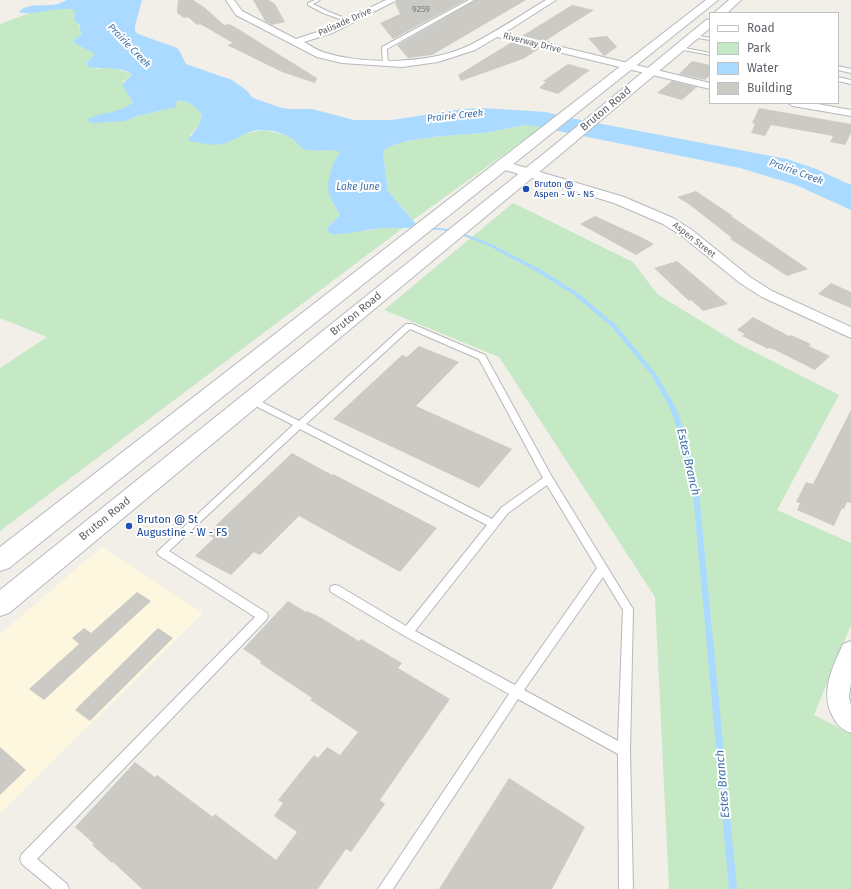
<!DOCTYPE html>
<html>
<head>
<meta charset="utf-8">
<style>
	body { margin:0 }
	#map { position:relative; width:851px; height:889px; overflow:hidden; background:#f1efe8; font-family:"Fira Sans",sans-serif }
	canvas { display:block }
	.legend { position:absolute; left:709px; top:12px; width:130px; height:92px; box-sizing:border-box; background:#fff; border:1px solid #bfc1c3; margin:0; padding:5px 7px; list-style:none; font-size:12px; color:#5f6368 }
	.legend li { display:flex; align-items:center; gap:8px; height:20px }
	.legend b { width:20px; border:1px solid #bfc1c3 }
</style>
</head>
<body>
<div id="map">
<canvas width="851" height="889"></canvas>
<ul class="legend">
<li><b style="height:5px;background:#fff"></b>Road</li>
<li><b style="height:11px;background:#c5e8c5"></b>Park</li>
<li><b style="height:11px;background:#aadaff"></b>Water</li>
<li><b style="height:11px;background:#cccac5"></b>Building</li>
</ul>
</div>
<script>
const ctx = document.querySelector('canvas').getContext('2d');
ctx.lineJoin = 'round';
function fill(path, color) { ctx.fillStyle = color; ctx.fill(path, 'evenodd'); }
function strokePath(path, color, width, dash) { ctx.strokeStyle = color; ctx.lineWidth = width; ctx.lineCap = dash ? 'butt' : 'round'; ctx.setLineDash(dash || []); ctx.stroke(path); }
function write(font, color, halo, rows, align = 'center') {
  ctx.font = font + ' "Fira Sans",sans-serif'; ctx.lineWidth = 4; ctx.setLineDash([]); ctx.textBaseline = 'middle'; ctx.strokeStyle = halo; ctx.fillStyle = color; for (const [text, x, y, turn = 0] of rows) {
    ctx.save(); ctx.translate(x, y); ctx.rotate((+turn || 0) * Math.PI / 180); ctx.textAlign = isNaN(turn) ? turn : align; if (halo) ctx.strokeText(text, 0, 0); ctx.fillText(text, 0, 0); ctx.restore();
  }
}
fill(new Path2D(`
	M102 547 203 613 0 813V634Z`), '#fef7e0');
fill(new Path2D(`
	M60 8 76 10 74 16 82 33 72 42 95 54 86 63 96 69 112 67 132 74 123 82 133 102 122 110 92 117 125 121 137 116 172 108 179 100C189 102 198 107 202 116L199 125 189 136 233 140 242 134 264 130 288 136 294 139 303 148 314 151 336 150 341 152 338 154 333 204 340 215 326 229 366 231 381 228H403L0 531V368L47 337 0 318V24L30 13Z
	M529 125 542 127 413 220 388 191 383 151C390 139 467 134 484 133 499 131 514 126 529 125Z
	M513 203 633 262 657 294 737 343 839 395 777 510 851 543V625L814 715 851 734V889H669L655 597 499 357 384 310Z`), '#c5e8c5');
fill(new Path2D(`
	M67 0H142L135 26V31L138 34 177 48 180 52 186 64 232 80 246 90 253 98 282 108 289 109H312L354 120H392L463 109 481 108 546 112 565 117 787 159 816 169 851 185V210L796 185 740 168 529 125C514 126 499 131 484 133 467 134 390 138 383 152L388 191 416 224 409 228H381L342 234H331L326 229 340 215C336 208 331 201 329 193 326 181 333 161 340 152 329 148 316 153 304 149 300 147 297 142 293 139 285 134 273 130 263 130 245 130 241 138 226 143 215 147 201 143 190 141L188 140 199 125 202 116C198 107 189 102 179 100L176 103V107L172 108 137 116 125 121 93 123 86 120C101 111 120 114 133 102L122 85 132 74C117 65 103 70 88 67L86 63 95 54 72 42 82 33 80 30V26L74 19 75 10C56 5 37 17 19 12 27 2 46 7 58 4 61 3 64 1 67 0Z`), '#aadaff');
fill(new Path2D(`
	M405 222H407L414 226 451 229 487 242 538 268 578 293 617 326 656 374 676 408 687 439 699 494 737 889H729L693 494 681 439 670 408 652 376 613 328 574 295 534 270 485 244 450 231 413 228 405 224Z`), '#aadaff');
fill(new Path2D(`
	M178 0H193L204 7 224 25 229 24 235 27 317 78 315 83 282 72 227 45 233 43 200 24 197 25 188 17 184 18 177 13Z
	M253 0H269L275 4 285 22 272 25 265 21Z
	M398 0H466L393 39 380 23 400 14 395 3Z
	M475 0H526L432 55 408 58 397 45Z
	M572 5 594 10 545 41H552L549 42 522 36Z
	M607 36 617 47 604 56 588 38Z
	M512 42 539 49 523 59 461 81 458 75Z
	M692 61 710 65V75L705 80 679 74Z
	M568 64 590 70 558 94 539 88 546 82 543 81Z
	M672 81 697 87 682 100 657 93Z
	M759 108 851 124V133L845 145 830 142 833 136 771 125 765 136 751 133 755 124 752 123Z
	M696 191 733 216H731L808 269 787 276 730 239 732 238 690 205 677 197Z
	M595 216 641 237 654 244 636 255 580 224Z
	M677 261 728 304 703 311 691 300 689 301 654 268Z
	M831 283 851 292V308L818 294Z
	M753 317 789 336 791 335 811 344 809 346 830 356 815 370 775 350 769 348 768 349 742 336 745 334 737 330Z
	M419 346 459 362 416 406 512 449 479 488 333 419 402 355 407 357Z
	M851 410V503L847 502 844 509 842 508 834 526 797 510 800 503 796 502 806 482 813 484Z
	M292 453 332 475 333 474 437 528 400 572 299 516 260 555 254 552 231 575 195 556 214 538 208 535 216 527 215 526Z
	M137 592 151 601 44 700 29 689 79 644 72 638 84 628 91 633Z
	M288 601 306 612 307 611 318 616 359 641 361 639 402 663 398 668 450 699 380 800 385 804 351 852 346 849 318 889H142L113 862 112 863 92 845 94 844 75 827 135 762 155 777 157 775 213 817 215 814 276 860 297 832 274 816 283 803 278 800 314 755 318 758 327 747 340 755 358 732 310 700 312 698 270 670 260 663 261 661 243 649Z
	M158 628 173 638 90 721 75 710Z
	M0 747 26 770 0 795Z
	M509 778 585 827 552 889H439Z`), '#cccac5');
const lane = new Path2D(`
	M315 0H320L313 4 327 11 352 21 348 22 323 13 308 5V3Z
	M469 0H474L387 49 388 64 383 65 382 47Z
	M694 35 710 38V40L692 37V36Z
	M680 47 710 53V55L678 49V47Z
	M838 66 851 69V73L838 70Z
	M838 77 851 80V84L838 81Z
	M406 324H412L485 355 552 477 633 609 630 751 633 889H619L618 754 518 699 393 889H378L509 694 403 635 331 592 330 589 331 586 335 585 339 586 406 626 487 525 300 429 169 551 267 613 268 616 267 619 37 859 67 884 69 889H52L22 864 20 859 22 854 255 617 158 555 157 552 293 425 248 402 247 400 248 398H254L299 421ZM410 329 479 359 543 478 502 507 492 519 306 424ZM547 485 597 568 515 685 415 631 508 513ZM603 577 623 610 618 741 524 690Z`);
const street = new Path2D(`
	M226 0H234L242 11 296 39 326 29 386 0H397L332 33 304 42C311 46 318 51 326 53 365 65 433 64 470 45 496 32 521 15 546 0H556L504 33 710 83V89L497 37 475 50 438 62 402 67 342 63 317 57 236 15Z
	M788 103H812L851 110V116L793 106Z
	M503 161 624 197 673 218 692 230 750 277 772 291 851 327V338L762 297 740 283 682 236 663 224 614 203 499 168 497 165 499 162Z
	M851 641V683L849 697 851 705V733C841 729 836 724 832 715 820 691 833 666 843 644Z`);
const secondary = new Path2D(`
	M706 0H718L9 568 0 571V547Z
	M729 0H741L727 13H714Z
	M710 19V28L562 153 9 613 0 616V590L552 147 706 20Z`);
strokePath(lane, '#b5b8bc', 2);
strokePath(street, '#b5b8bc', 2);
strokePath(secondary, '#b6babf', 2);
fill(lane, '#fff');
fill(street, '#fff');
fill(secondary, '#fff');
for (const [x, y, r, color] of [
	[526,189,4,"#1a4fb4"],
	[129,526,4,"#1a4fb4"]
]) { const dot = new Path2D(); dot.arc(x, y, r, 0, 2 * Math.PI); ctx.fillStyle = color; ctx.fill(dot); strokePath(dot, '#fff', 1.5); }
write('9px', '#7a7d7f', null, [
	["9259",421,9]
]);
write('9px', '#5f6368', '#fff', [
	["Palisade Drive",345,22,-24],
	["Riverway Drive",532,43,14],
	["Aspen Street",694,240,38]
]);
write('9px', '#164399', '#fff', [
	["Bruton @",534,184],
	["Aspen - W - NS",534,194]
], 'left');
write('italic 10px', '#4174aa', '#fff', [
	["Prairie Creek",129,46,46],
	["Prairie Creek",455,116,-6],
	["Prairie Creek",796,172,20],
	["Lake June",358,187]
]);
write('11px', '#5f6368', '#fff', [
	["Bruton Road",606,109,-40],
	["Bruton Road",356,314,-39],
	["Bruton Road",105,519,-39]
]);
write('11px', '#164399', '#fff', [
	["Bruton @ St",137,520],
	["Augustine - W - FS",137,533]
], 'left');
write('italic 12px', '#4174aa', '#fff', [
	["Estes Branch",688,462,77],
	["Estes Branch",723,784,-95]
]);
</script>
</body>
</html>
